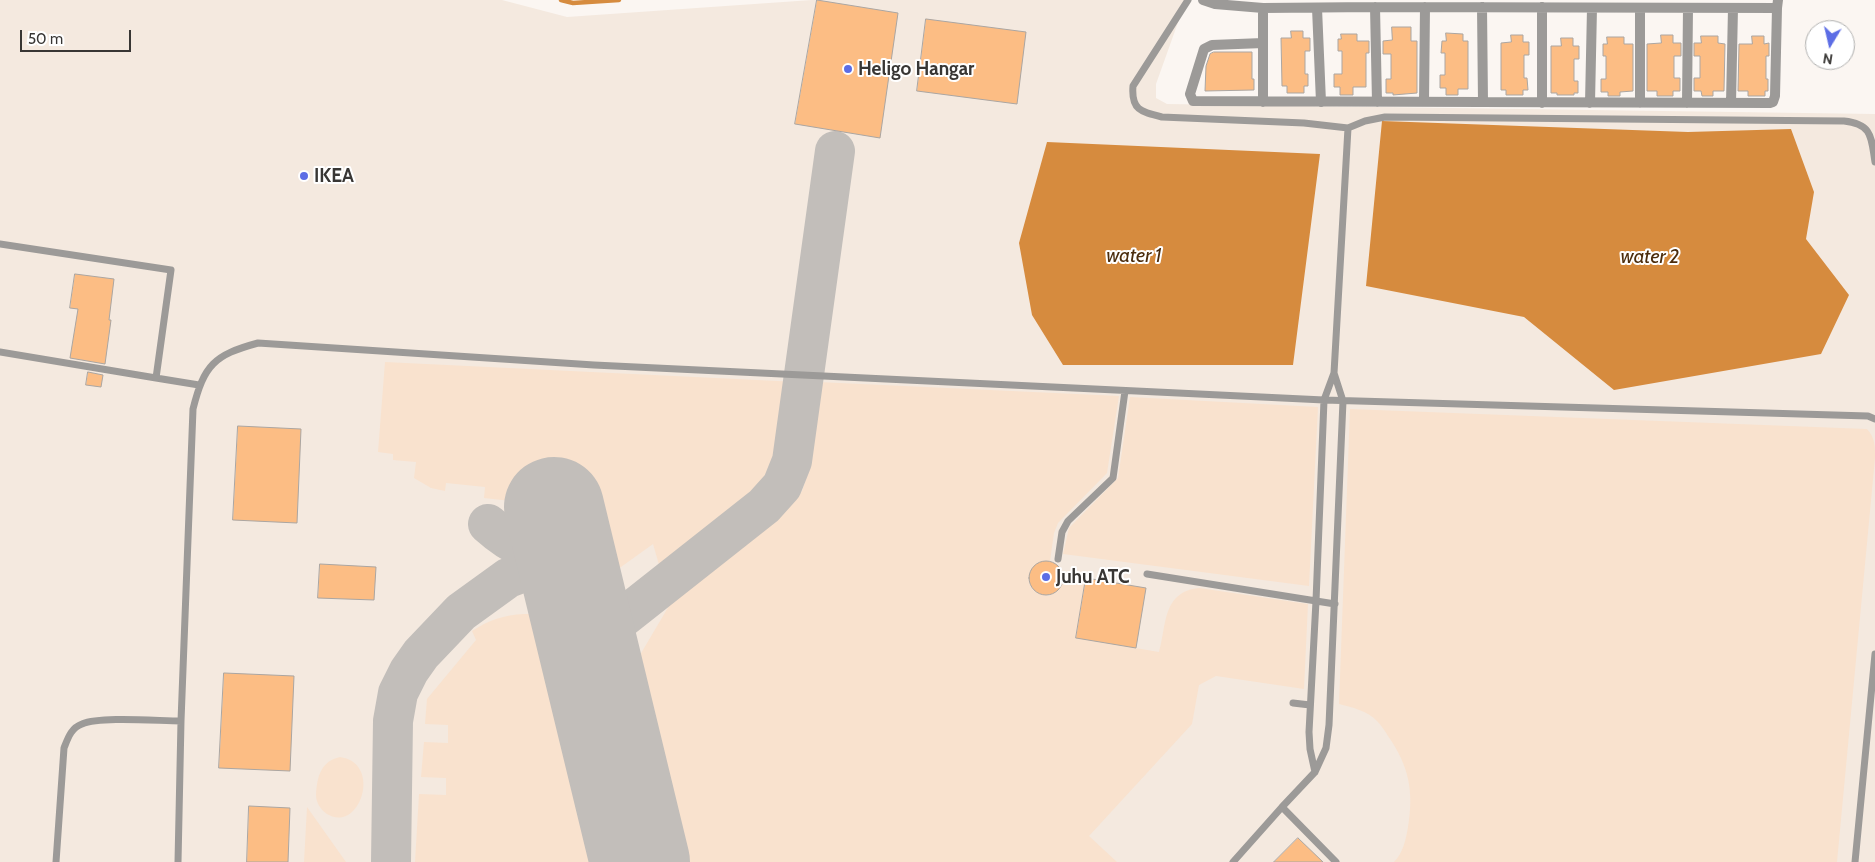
<!DOCTYPE html>
<html>
<head>
<meta charset="utf-8">
<style>
	body { margin:0 }
	#map { position:relative; width:1875px; height:862px; overflow:hidden; background:#fbf6f2; font-family:Cabin,sans-serif }
	canvas { display:block }
	.north { position:absolute; left:1805px; top:20px; width:50px; height:50px; box-sizing:border-box; background:#fff; border:1px solid #afafae; border-radius:50%; rotate:189deg; font-size:14px; font-weight:700; line-height:20px; text-align:center; color:#383634 }
	.north::after { content:''; display:block; margin:auto; width:18px; height:22px; background:#5c6de5; clip-path:polygon(50% 0,100% 100%,50% 72%,0 100%) }
	.scale { position:absolute; left:20px; top:30px; width:111px; height:22px; box-sizing:border-box; border:2px solid #383634; border-top:0; padding-left:6px; font-size:15px; line-height:18px; white-space:nowrap; color:#383634; -webkit-text-stroke:4px #fff; paint-order:stroke }
</style>
</head>
<body>
<div id="map">
<canvas width="1875" height="862"></canvas>
<div class="north">N</div>
<div class="scale">50 m</div>
</div>
<script>
const ctx = document.querySelector('canvas').getContext('2d');
ctx.lineJoin = 'round';
function fill(path, color) { ctx.fillStyle = color; ctx.fill(path, 'evenodd'); }
function strokePath(path, color, width, dash) { ctx.strokeStyle = color; ctx.lineWidth = width; ctx.lineCap = dash ? 'butt' : 'round'; ctx.setLineDash(dash || []); ctx.stroke(path); }
function write(font, color, halo, rows, align = 'center') {
  ctx.font = font + ' Cabin,sans-serif'; ctx.lineWidth = 4; ctx.setLineDash([]); ctx.textBaseline = 'middle'; ctx.strokeStyle = halo; ctx.fillStyle = color; for (const [text, x, y, turn = 0] of rows) {
    ctx.save(); ctx.translate(x, y); ctx.rotate((+turn || 0) * Math.PI / 180); ctx.textAlign = isNaN(turn) ? turn : align; if (halo) ctx.strokeText(text, 0, 0); ctx.fillText(text, 0, 0); ctx.restore();
  }
}
fill(new Path2D(`
	M0 0H502L567 17 812 0H1186L1156 84V98L1167 104 1875 114V862H0Z`), '#f4e9df');
fill(new Path2D(`
	M385 362 798 382 787 447 781 472 761 500 662 575 653 544 607 577 585 486 525 501H511L484 498 485 487 446 483 445 491 431 488 414 478 416 462 393 460V454L378 452Z
	M818 382 1119 396 1107 473 1058 523 1054 533 1050 561 1037 563C1021 577 1029 595 1049 596 1059 591 1063 586 1063 575L1086 578 1076 638 1159 652C1167 625 1162 592 1199 588L1308 604 1304 689 1216 676 1199 685 1192 724 1089 836 1117 862H683L637 686 636 670 640 655 673 599 788 508 802 491 806 479Z
	M1130 397 1318 407 1309 586 1063 554 1069 528 1118 478Z
	M1350 409 1867 429C1875 438 1875 445 1875 458L1837 862H1394C1403 853 1406 839 1408 827 1414 791 1409 766 1388 736 1385 731 1381 725 1377 721 1368 711 1351 707 1339 704Z
	M524 614C534 614 541 613 548 622L590 819 582 830 587 853 602 862H415L419 794 446 795V778L421 777 424 742 448 743V725L425 724 427 699 476 640 472 631C489 620 504 615 524 614Z
	M340 757C383 763 360 834 327 814 321 810 316 803 316 795 317 777 321 761 340 757Z
	M307 807 346 862H304Z`), '#f9e2ce');
fill(new Path2D(`
	M1382 121 1688 132 1791 129 1814 192 1806 239 1849 295 1821 354 1614 390 1524 317 1366 286Z
	M1047 142 1320 154 1293 365H1063L1032 315 1019 243Z`), '#d68b3e');
strokePath(new Path2D(`
	M561 0 573 3 619 0`), '#d68b3e', 4.5);
strokePath(new Path2D(`
	M488 524C516 549 530 552 566 556
	M588 645 764 506 782 486 792 461 835 151
	M391 862 393 721 398 693 409 671 421 654 461 612 508 578 566 556`), '#c2beba', 40);
strokePath(new Path2D(`
	M554 507 640 862`), '#c2beba', 100);
const building = new Path2D(`
	M817 0 898 13 880 138 795 124Z
	M926 19 1026 32 1017 104 917 91Z
	M1392 27H1411V41H1417V93L1393 95V93H1386V79H1391V54H1383V41L1392 40Z
	M1291 31H1303V38H1310V51H1305V74H1308V86H1304V93H1287V86H1282L1281 38H1291Z
	M1446 33 1463 34V41H1468V89H1458V95H1446V88H1440V75H1445V53H1441L1442 41H1446Z
	M1341 34H1357V41H1369V53H1366V87H1353V95H1340V87H1334V74H1342V51H1338V39H1341Z
	M1511 35H1523V42H1529V55H1524V78H1527L1528 90H1523V95H1506V90H1501V43L1511 42Z
	M1661 35H1673V43H1681V56H1674V78H1680V91H1673V96H1657V91H1647V44L1661 43Z
	M1701 36H1718V43L1725 44 1724 91H1713V96H1702L1701 91H1694V78H1700V56H1694V43H1701Z
	M1752 36H1764V44L1769 43V56H1766V79H1768V91H1765V96H1748V91H1738L1739 44H1752Z
	M1607 37H1624V44H1633V91L1620 92V96H1608V92H1601V79H1606V56H1603V44H1607Z
	M1561 38H1573V46H1579V59H1574V81H1578V93H1574V95H1557V93H1551V46H1561Z
	M1214 52H1252V79H1254V90L1205 91 1206 66 1210 54Z
	M75 274 114 279 109 320H111L105 364 70 358 78 309 70 308Z
	M88 372 103 375 101 387 86 385Z
	M238 426 301 429 297 523 233 520Z
	M1029 578a17 17 0 1 1 34 0a17 17 0 1 1-34 0Z
	M320 564 376 567 374 600 318 598Z
	M1086 578 1146 588 1136 648 1076 638Z
	M224 673 294 676 290 771 219 768Z
	M249 806 290 808 288 862H247Z
	M1298 838 1323 862H1274Z`);
fill(building, '#fcbd84');
strokePath(building, '#aba6a2', 1);
strokePath(new Path2D(`
	M1188 0 1133 86C1131 110 1141 112 1162 117L1304 123 1348 128 1334 373 1324 400 1316 601 1309 732 1310 749 1315 772
	M1348 128 1365 121 1385 117 1844 121C1873 124 1871 138 1875 162
	M0 244 171 270 156 378 0 352
	M1334 373 1343 401 1329 725 1326 748 1315 772 1282 807 1336 862
	M156 378 199 385
	M1058 559 1062 532 1068 521 1113 478 1125 391
	M1147 574 1335 604
	M1293 703 1310 705
	M56 862 64 748C68 738 71 728 82 724 101 716 158 721 181 721
	M178 862 181 721 193 409C204 365 214 355 258 343L594 365 1324 400 1868 416 1875 419
	M1233 862 1282 807
	M1855 862 1875 654`), '#9c9a98', 7);
strokePath(new Path2D(`
	M1203 0 1215 4 1263 8 1375 7 1777 8 1778 0
	M1375 7 1377 102
	M1482 7 1483 102
	M1263 8V102
	M1317 8 1321 102
	M1640 8V103
	M1263 43 1212 45 1204 49 1190 94 1193 101 1770 103 1773 102 1775 96 1777 8
	M1424 102 1425 7
	M1542 103V7
	M1590 103 1592 8
	M1687 103 1688 8
	M1731 103 1733 8`), '#9c9a98', 10);
for (const [x, y, r, color] of [
	[848,69,5,"#5c6de5"],
	[304,176,5,"#5c6de5"],
	[1046,577,5,"#5c6de5"]
]) { const dot = new Path2D(); dot.arc(x, y, r, 0, 2 * Math.PI); ctx.fillStyle = color; ctx.fill(dot); strokePath(dot, '#fff', 2); }
write('bold 19px', '#383634', '#fff', [
	["Heligo Hangar",858,69],
	["IKEA",314,176],
	["Juhu ATC",1056,577]
], 'left');
write('italic 20px', '#4c2d0d', '#fff', [
	["water 1",1134,256],
	["water 2",1650,257]
]);
</script>
</body>
</html>
